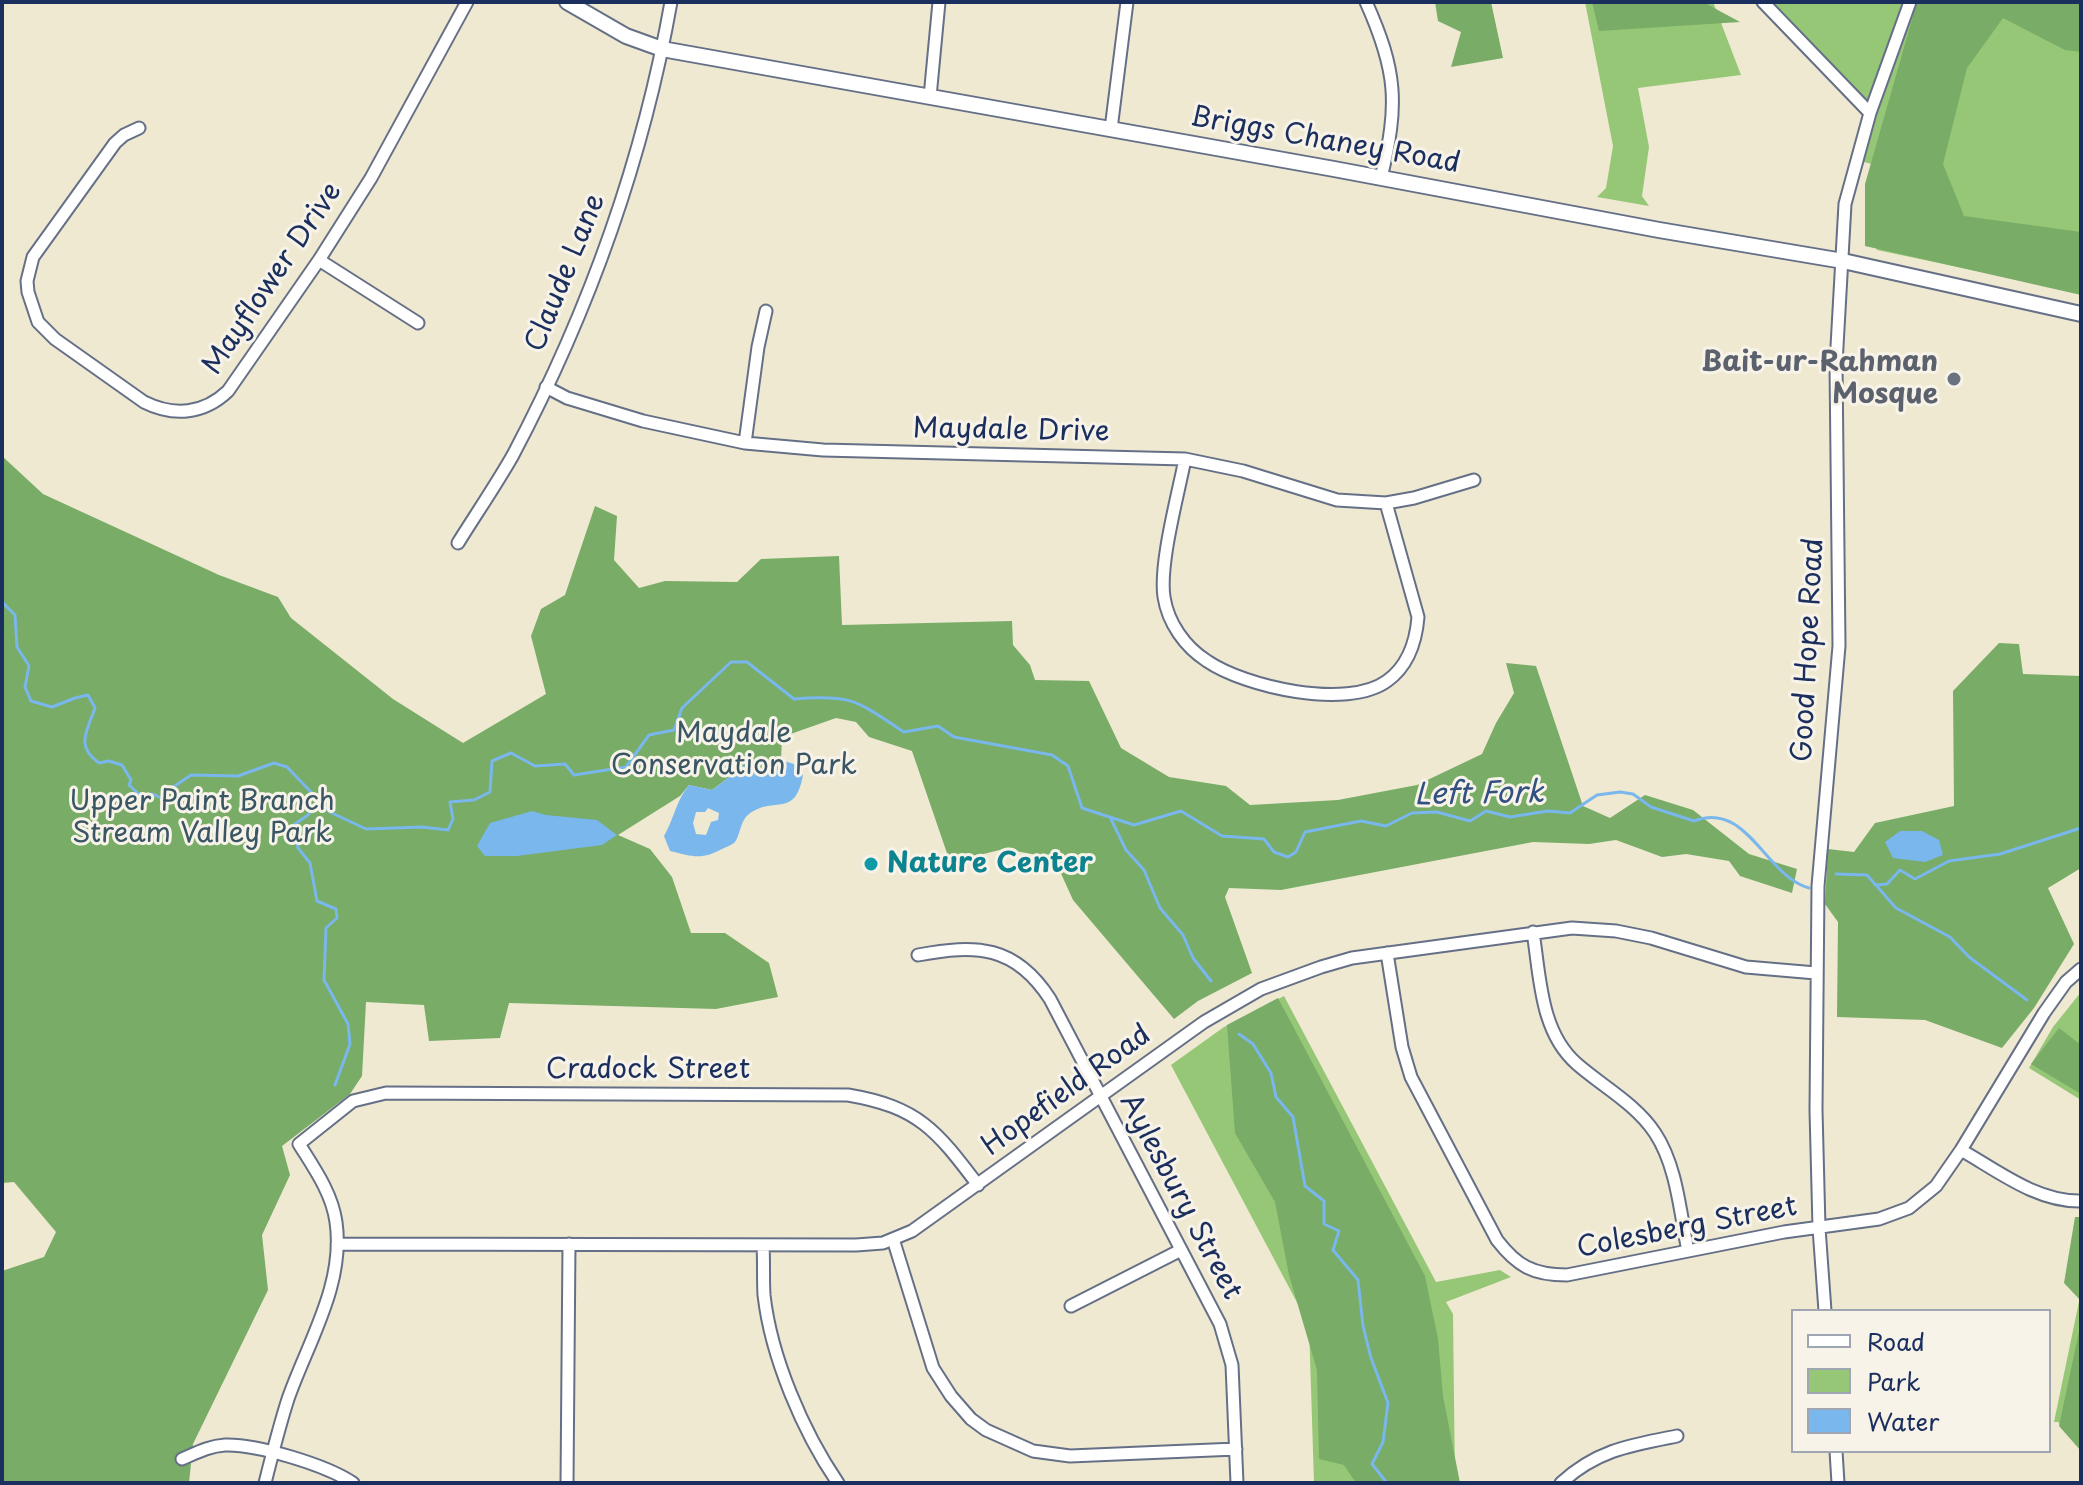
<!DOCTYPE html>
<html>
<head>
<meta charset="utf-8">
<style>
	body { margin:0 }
	#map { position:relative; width:2083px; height:1485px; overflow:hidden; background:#efe9d2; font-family:"Playpen Sans",sans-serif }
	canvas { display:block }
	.frame { position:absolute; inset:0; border:4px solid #1b2f5e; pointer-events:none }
	.legend { position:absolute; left:1791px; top:1309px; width:260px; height:144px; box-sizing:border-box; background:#f7f3e8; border:2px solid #9fa5b1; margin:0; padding:10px 14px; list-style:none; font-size:24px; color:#1b2f5e }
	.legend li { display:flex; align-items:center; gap:16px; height:40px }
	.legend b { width:40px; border:2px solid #9fa5b1 }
</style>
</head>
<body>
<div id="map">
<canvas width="2083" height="1485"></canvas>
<div class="frame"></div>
<ul class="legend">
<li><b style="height:10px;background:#fff"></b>Road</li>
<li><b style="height:22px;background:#96c776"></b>Park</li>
<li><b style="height:22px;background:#79b7ec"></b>Water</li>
</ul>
</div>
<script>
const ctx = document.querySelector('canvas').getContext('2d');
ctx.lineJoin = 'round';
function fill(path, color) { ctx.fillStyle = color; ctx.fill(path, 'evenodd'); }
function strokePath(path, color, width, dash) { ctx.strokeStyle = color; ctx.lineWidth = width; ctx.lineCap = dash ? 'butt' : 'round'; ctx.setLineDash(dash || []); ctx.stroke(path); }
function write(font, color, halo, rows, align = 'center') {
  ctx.font = font + ' "Playpen Sans",sans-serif'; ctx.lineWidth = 6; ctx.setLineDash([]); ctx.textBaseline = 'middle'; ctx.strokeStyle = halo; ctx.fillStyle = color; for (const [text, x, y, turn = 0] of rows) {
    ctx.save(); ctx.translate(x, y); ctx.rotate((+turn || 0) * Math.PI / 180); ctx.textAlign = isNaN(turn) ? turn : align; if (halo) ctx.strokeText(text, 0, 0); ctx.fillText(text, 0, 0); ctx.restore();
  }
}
fill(new Path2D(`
	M1585 2H1713L1741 75 1638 88 1649 147 1642 196 1649 206 1597 197 1606 188 1613 146Z
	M1770 2H1902L1870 106Z
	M1910 2H2081V293L1877 250 1868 228 1885 167 1859 161Z
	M2081 992V1100L2029 1068 2053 1027Z
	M1284 996 1436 1282 1500 1270 1511 1277 1446 1302 1453 1314 1455 1483H1314L1309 1325 1171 1065 1224 1027Z
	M2081 1292V1447L2058 1422H2054Z`), '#96c776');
fill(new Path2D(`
	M1435 2H1491L1503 58 1451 67 1461 32 1438 21Z
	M1592 2H1703L1740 22 1599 31Z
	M1917 2H2081V52L2065 50 2003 18 1967 68 1943 164 1964 216 2081 232V295L1865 246V184Z
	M2 456 43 494 219 575 278 597 291 618 393 699 463 743 546 694 531 636 541 609 565 595 595 506 617 516 614 560 639 588 665 581 737 582 761 559 839 556 842 625 1012 621 1013 645 1030 665 1035 680 1089 681 1121 748 1169 777 1226 786 1250 805 1338 800 1417 785 1482 754 1496 723 1514 693 1506 663 1536 666 1583 806 1610 818 1645 795 1693 810 1749 854 1797 869 1792 893 1740 876 1729 861 1686 854 1662 857 1616 840 1589 844 1533 842 1281 890 1229 888 1225 897 1252 973 1198 1001 1174 1019 1073 900 1054 858 1004 849 950 862 912 751 869 737 856 722 836 718 782 737 781 760 758 770 744 766 712 790 689 785 680 796 618 835 650 849 672 877 691 933H725L769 963 778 997 716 1009 509 1003 500 1038 429 1041 424 1005 366 1002 362 1076 350 1094 282 1146 290 1175 262 1235 268 1290 193 1444 189 1483H2V1271L44 1257 56 1232 14 1182 2 1183Z
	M1999 643 2019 644 2023 674 2081 676V868L2048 888 2074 944 2034 1008 2002 1048 1925 1020 1837 1017 1838 922 1825 904 1828 849 1854 852 1875 823 1954 806 1953 691Z
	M1278 998 1425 1276 1438 1339 1443 1396 1460 1483H1356L1344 1465 1319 1459 1317 1370 1289 1275 1275 1202 1235 1133 1227 1025Z
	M2059 1028 2081 1045V1094L2031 1064Z
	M2075 1217H2081V1301L2064 1283Z
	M2081 1322V1451L2059 1426Z`), '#78ac67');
fill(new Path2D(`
	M781 760 794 764 803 775C795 819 775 795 749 814 740 821 741 833 735 842 733 844 727 847 724 848 702 860 694 857 670 851L664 836C674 818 677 799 689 785L712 790 745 765 758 770ZM708 808 719 813 718 820 711 822 706 835 696 834 693 823 696 812H705Z
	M532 811 546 815 597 820 617 835 602 845 517 856H485L477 846 490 823Z
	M1900 831H1922L1939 840 1943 855 1925 862 1893 858 1885 842Z`), '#79b7ec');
strokePath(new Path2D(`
	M2 596 3 603 15 615 17 647 29 666 25 687 31 701 52 707 75 698 88 695 95 708C87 731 75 746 99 763L109 761 122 765 131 780 129 785 142 797 153 794 163 799 166 792 191 775 238 776 274 763 287 767 330 812 366 829 422 827 448 830 453 819 450 802 474 800 490 792 492 761 511 753 535 766 565 764 574 775 626 767 649 735 674 730 682 708 731 662H747L794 699C852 694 857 701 904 732L938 726 954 737 1052 755 1068 766 1082 808 1134 825 1181 811 1222 836 1264 839 1274 852 1288 857 1296 852 1305 832 1361 821 1386 826 1412 813 1437 812 1470 821 1486 811 1510 817 1548 811 1570 813 1597 795 1620 792 1633 794 1651 807 1694 821C1747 800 1765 876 1809 888
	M318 802 308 815 295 824 298 848 310 863 317 901 336 909 337 918 326 928 324 980 348 1024 350 1044 335 1085
	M1110 817 1126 850 1144 870 1160 908 1183 935 1193 958 1211 981
	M1836 874 1867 875 1896 908 1950 937 1969 957 2027 1000
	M1875 885 1887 884 1900 870 1915 879 1949 861 2000 854 2081 828
	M1239 1034 1253 1044 1271 1073 1276 1097 1293 1117 1305 1186 1324 1201V1224L1339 1231 1333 1250 1358 1280 1363 1326 1371 1358 1388 1403 1383 1442 1372 1464 1387 1483`), '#79b7ec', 3);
const minor = new Path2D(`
	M1366 2C1397 71 1399 104 1381 178
	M1763 2 1870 113
	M930 97 939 2
	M139 128 124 135 115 143 33 257 27 281 28 292 38 322 55 339 144 402C174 417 204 414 228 391L319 260 371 178 467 2
	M1111 129 1127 2
	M319 260 418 323
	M546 387 567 398 643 421 745 443 823 450 1185 459 1243 471 1337 500 1386 503 1414 498 1474 480
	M745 443 758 347 766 311
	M1185 459C1178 495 1159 564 1164 597 1168 623 1185 647 1207 661 1245 687 1347 710 1387 681 1408 666 1416 642 1418 617L1386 503
	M458 543C476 514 496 485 513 455 588 313 643 160 671 2
	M1533 932C1540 976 1540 1032 1577 1064 1602 1086 1636 1104 1655 1133 1677 1166 1680 1213 1688 1251
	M1387 953 1402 1047 1411 1077 1497 1240C1517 1266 1533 1275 1567 1275L1784 1232 1879 1219 1909 1208 1936 1186 1961 1150 2044 1013 2066 982 2081 969
	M918 955C976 944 1015 945 1050 999L1220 1324 1232 1365 1237 1483
	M1961 1150C1998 1171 2037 1202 2081 1201
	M893 1239 933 1368 951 1396 971 1419 986 1430 1033 1451 1070 1456 1236 1449
	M337 1244 856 1245 883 1243 912 1231 1204 1022 1261 989 1321 967 1352 958 1572 928 1616 931 1651 938 1746 967 1816 973
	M763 1245C764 1261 763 1278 764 1295 771 1357 803 1432 838 1483
	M1071 1306 1181 1250
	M1825 1311 1819 1228 1816 1110 1818 886 1839 646 1836 364 1845 204 1870 113 1910 2
	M1836 1451 1838 1483
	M182 1459C196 1453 209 1446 225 1445 257 1444 326 1465 353 1483
	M265 1483C272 1455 279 1427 288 1399 308 1342 345 1284 336 1222 332 1193 314 1168 299 1144L353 1101 386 1093 848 1095C919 1107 937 1131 978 1185
	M567 1483 569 1244
	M1561 1483C1597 1450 1631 1445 1677 1436`);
const major = new Path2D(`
	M567 2 626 36 662 49 1334 169 1659 230 1843 261 2081 314`);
strokePath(minor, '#657087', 15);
strokePath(major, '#657087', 18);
strokePath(minor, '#fff', 11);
strokePath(major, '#fff', 14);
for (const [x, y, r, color] of [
	[1954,379,8,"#6b7280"],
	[871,864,8,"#0f9aa8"]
]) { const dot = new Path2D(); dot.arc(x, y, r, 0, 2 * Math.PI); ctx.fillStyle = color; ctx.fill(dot); strokePath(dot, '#f7f3e8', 3); }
write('28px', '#1b2f5e', '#f7f3e8', [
	["Briggs Chaney Road",1325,141,10],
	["Claude Lane",566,273,-68],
	["Mayflower Drive",273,279,-56],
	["Maydale Drive",1011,431,1],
	["Good Hope Road",1809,650,-87],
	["Cradock Street",648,1070],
	["Hopefield Road",1067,1091,-36],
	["Aylesbury Street",1180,1197,62],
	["Colesberg Street",1687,1228,-11]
]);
write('bold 28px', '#5b616d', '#f7f3e8', [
	["Bait-ur-Rahman",1938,363],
	["Mosque",1938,395]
], 'right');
write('28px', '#3a5564', '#f7f3e8', [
	["Maydale",734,734],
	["Conservation Park",734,766],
	["Upper Paint Branch",202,802],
	["Stream Valley Park",202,834]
]);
write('bold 28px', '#0d838f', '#f7f3e8', [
	["Nature Center",887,864]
], 'left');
write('italic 30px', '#325182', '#f7f3e8', [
	["Left Fork",1479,795,-1]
]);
</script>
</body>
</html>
